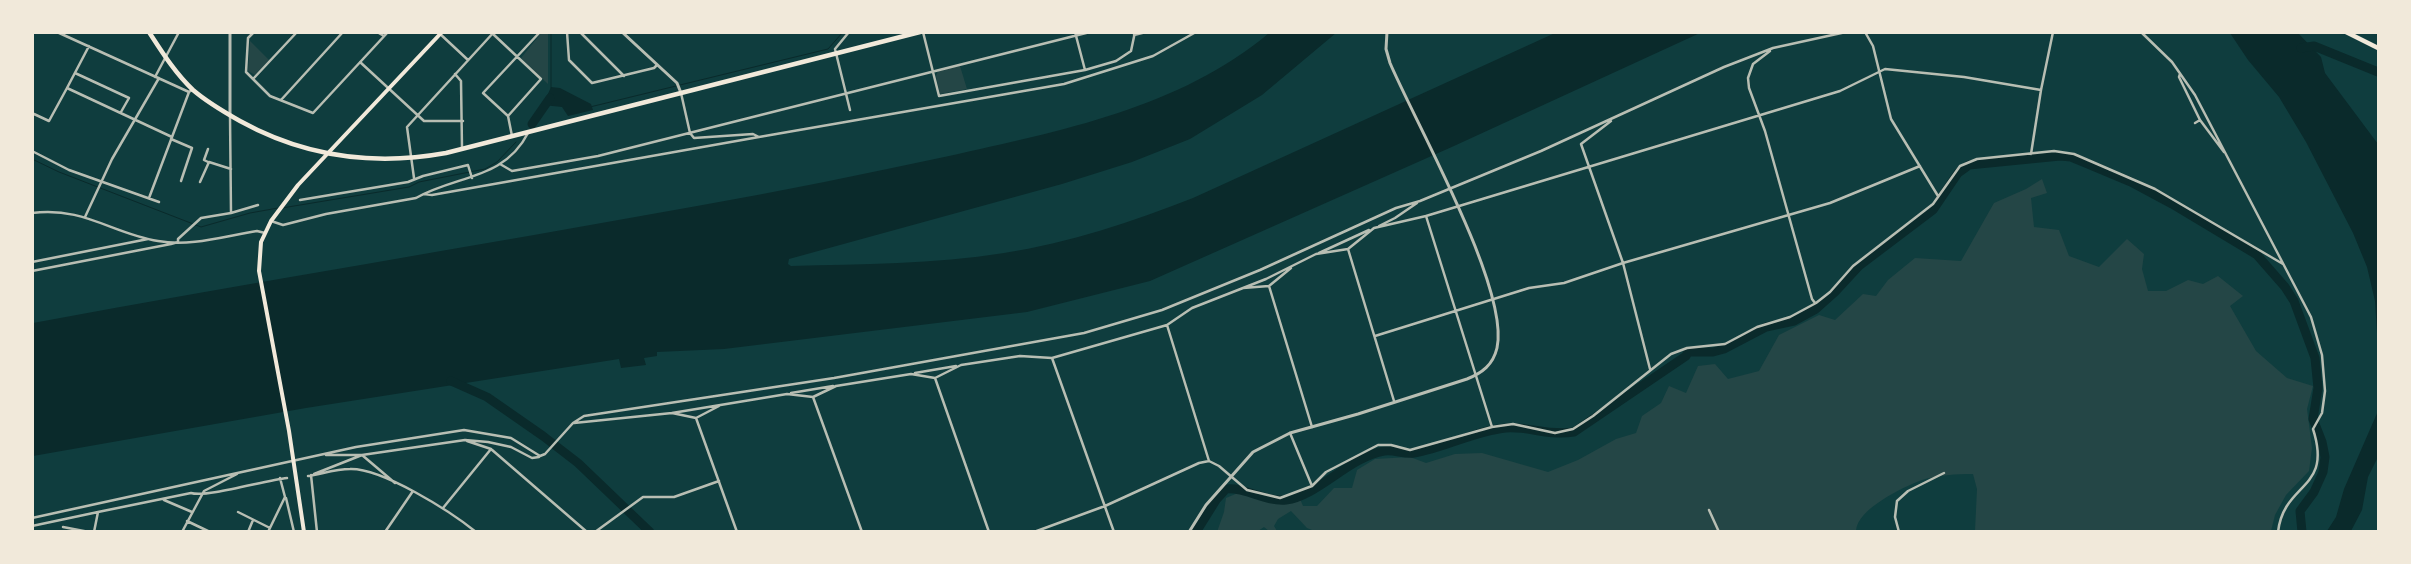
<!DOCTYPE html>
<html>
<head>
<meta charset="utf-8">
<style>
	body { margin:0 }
	#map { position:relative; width:2411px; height:564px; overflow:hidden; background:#0f3d3e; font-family:"Source Sans 3",sans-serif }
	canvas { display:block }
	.frame { position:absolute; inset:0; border:34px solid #f1e9da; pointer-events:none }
</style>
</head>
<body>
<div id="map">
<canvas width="2411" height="564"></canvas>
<div class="frame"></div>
</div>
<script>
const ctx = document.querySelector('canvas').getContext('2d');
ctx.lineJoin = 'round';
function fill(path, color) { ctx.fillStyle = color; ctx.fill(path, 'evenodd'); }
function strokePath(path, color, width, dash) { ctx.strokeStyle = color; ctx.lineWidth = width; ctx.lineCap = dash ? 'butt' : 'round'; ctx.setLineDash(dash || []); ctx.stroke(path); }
fill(new Path2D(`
	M542 32 548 33V84L521 58Z
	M250 41 269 60 255 75 248 71Z
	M960 66 967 89 940 94 936 76 938 71Z
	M2042 179 2047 193 2031 198 2034 227 2059 230 2069 256 2099 267 2127 239 2144 254 2142 269 2148 291H2166L2188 280 2203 284 2218 276 2243 296 2230 306 2256 351 2287 378 2313 386 2307 409 2312 448 2309 471 2286 495 2275 515 2271 531H1975L1977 489 1973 474C1956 474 1938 475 1922 480 1903 487 1857 509 1856 531L1317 532 1307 528 1291 511 1278 519 1274 526 1277 531H1269L1264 527 1258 531 1217 532 1224 512 1226 498 1238 493 1280 502 1300 499 1303 506H1317L1334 488H1352L1357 470 1375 459 1410 457 1426 463 1455 454 1482 453 1548 472 1578 460 1616 439 1636 433 1642 416 1661 403 1669 386 1686 393 1698 366 1715 364 1728 379 1759 371 1779 335 1819 315 1835 320 1863 294 1876 296 1888 280 1915 258 1961 261 1994 203 2026 189Z`), '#244646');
fill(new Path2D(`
	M1269 33H1336L1262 95 1190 139 1132 162 1062 184 789 259 788 264 791 266C862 264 934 264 1004 253 1069 243 1132 222 1193 198L1555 33H1700L1454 146 1150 281 1027 312 724 349 657 352V356L644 358 646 365 621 368 619 359 306 408 33 456V323C254 282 476 246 697 206 781 191 865 174 949 156 1060 131 1180 108 1269 33Z
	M2230 33H2298L2321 57 2325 73 2378 144V349L2375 301 2367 267 2353 233 2306 142 2279 97 2248 60Z
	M551 87 560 88 591 104 593 110 568 116 562 107 543 105Z
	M2378 411V457L2368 477 2362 510 2351 531H2327L2336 517 2344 489Z`), '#0a2a2b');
strokePath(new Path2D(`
	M551 32V88
	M680 85 828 49 843 32
	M590 107 676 86
	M32 159 59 172 201 227 250 213 278 208
	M282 208 409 187 419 182 485 169 497 162 516 142`), '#0a2a2b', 1);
strokePath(new Path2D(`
	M2301 48 2314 46 2378 72
	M532 124 550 98
	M451 381 487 397 543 436 578 463 650 532
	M1196 532 1216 500 1226 489C1246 487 1265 502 1286 500 1318 496 1349 457 1384 451 1394 449 1404 455 1414 453 1445 448 1474 431 1506 428 1528 426 1547 436 1574 432L1686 356 1688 352H1713L1724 349 1766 327 1794 321 1816 309 1835 292 1859 266 1933 210 1958 173 1969 165 2060 156 2071 157 2088 164 2131 182 2172 204 2257 255 2285 287 2294 301 2315 358 2318 388 2313 419 2322 442 2325 457 2323 472 2314 492 2300 511 2302 532`), '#0a2a2b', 9);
strokePath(new Path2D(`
	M57 32 189 92 192 90
	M254 32 248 38 246 72 270 96 313 113 388 32
	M377 32 384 36
	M438 32 468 60
	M567 32 569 60 592 83 654 68 657 65
	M580 32 624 76
	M849 32 835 49 850 110
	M923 32 939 96 1085 70 1116 61 1131 51 1135 32
	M1075 32 1085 70
	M1865 32 1873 46 1891 119 1938 196
	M2141 32 2172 62 2195 95 2311 317 2322 355 2325 391 2322 413 2313 429C2333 491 2284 481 2278 532
	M493 34 541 79 508 116
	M1134 35 1146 32
	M89 46 67 88 172 137
	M1770 51 1753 64 1748 78 1749 88 1765 131 1812 299 1815 303
	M360 62 424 121H463
	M75 73 129 98 121 112
	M455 74 461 81 462 148
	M2180 74 2179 77 2200 120 2195 123
	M155 77 179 32
	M253 79 297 32
	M681 93 690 133 694 138 753 134 759 137 1064 84 1153 56 1196 32
	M281 100 343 32
	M230 115 231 213
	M32 116 34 114 49 121 67 88
	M2200 120 2224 152
	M1611 121 1581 144 1623 263 1650 369
	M512 136 508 116 483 93 540 32
	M171 139 192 148 181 181
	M208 149 204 160 208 162
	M32 151 69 170 159 202
	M2031 154 2041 90 2053 32
	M500 164 512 171 598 156 1090 32
	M414 178 407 127 494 32
	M200 182 209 162 231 169
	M424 194 432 195 759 137
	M149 198 189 92
	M300 200 408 182 423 176 468 165 472 178
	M32 213C83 206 113 234 158 241 190 247 225 236 257 231L265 233
	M1426 216 1492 427
	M85 217 112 159 159 78
	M271 221 283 225 326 214 416 198C456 175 504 180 528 133
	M1379 226 1395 218 1417 203
	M1348 249 1394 401
	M1319 253 1369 230
	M32 262 148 239
	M1291 268 1269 286 1312 427
	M32 271 171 244 178 242V239L201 218 231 213 258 205
	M1243 288 1269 286
	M1167 325 1209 461
	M1375 336 1529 288 1564 283 1623 263 1830 203 1920 166
	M1052 358 1114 532
	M915 373 956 366
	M935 378 989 532
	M791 393 833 386
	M813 397 862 532
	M672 413 787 394 813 397 836 386 911 374 935 378 961 365 1020 356 1052 358 1167 325 1192 308 1266 279 1316 254 1348 249 1374 228 1426 216 1840 91 1885 69 1964 77 2041 90
	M696 418 737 532
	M574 423 672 413 696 418 719 406
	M1290 433 1312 486
	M467 441 491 449
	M326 455H362L465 440 488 442 511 447 532 458 539 457
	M314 474 362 455 395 483
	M311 475 317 532
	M308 476C321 474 336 469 350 469 382 468 450 511 476 532
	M286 498 294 532
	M164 500 192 512
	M443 508 491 449 587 532
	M1709 510 1719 532
	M238 512 270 528
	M32 518 356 447 464 430 511 438 540 456 545 454 573 423 584 416 834 378 1084 333 1162 310 1260 270 1396 208 1420 201 1541 151 1724 67 1773 48 1846 32
	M187 521 210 532
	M32 526 98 512
	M63 527 89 532
	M94 532 98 512 191 493C206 498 266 480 287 478
	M182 532 204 491 237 474
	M248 532 253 520
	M268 532 285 497 280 478
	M385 532 413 491
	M595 532 643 497H674L719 481
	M1034 532 1105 506 1199 463 1209 461 1219 466 1247 490 1280 498 1312 486 1326 472 1378 445H1391L1410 450 1492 427 1513 424 1555 433 1573 429 1593 416 1671 354 1687 348 1725 344 1757 327 1790 317 1816 303 1830 292 1853 266 1933 204 1960 166 1977 159 2054 151 2074 154 2155 189 2283 264
	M1899 532 1895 517 1897 501 1908 491 1944 473`), '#b8beb3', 2.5);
strokePath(new Path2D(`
	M622 32 677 83 681 93
	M230 115V32
	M1189 532 1206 505 1253 452 1290 433 1358 414 1467 379C1482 373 1493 365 1497 348 1510 289 1416 124 1390 63L1386 49 1387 32`), '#b8beb3', 3);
strokePath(new Path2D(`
	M304 532 289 431 259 271 261 242 271 221 298 185 442 32`), '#f1e9da', 4);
strokePath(new Path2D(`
	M149 32C162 52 175 73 193 90 207 102 224 112 240 121 305 157 374 166 446 153L920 32
	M2346 32 2378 48`), '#f1e9da', 4.5);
</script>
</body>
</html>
